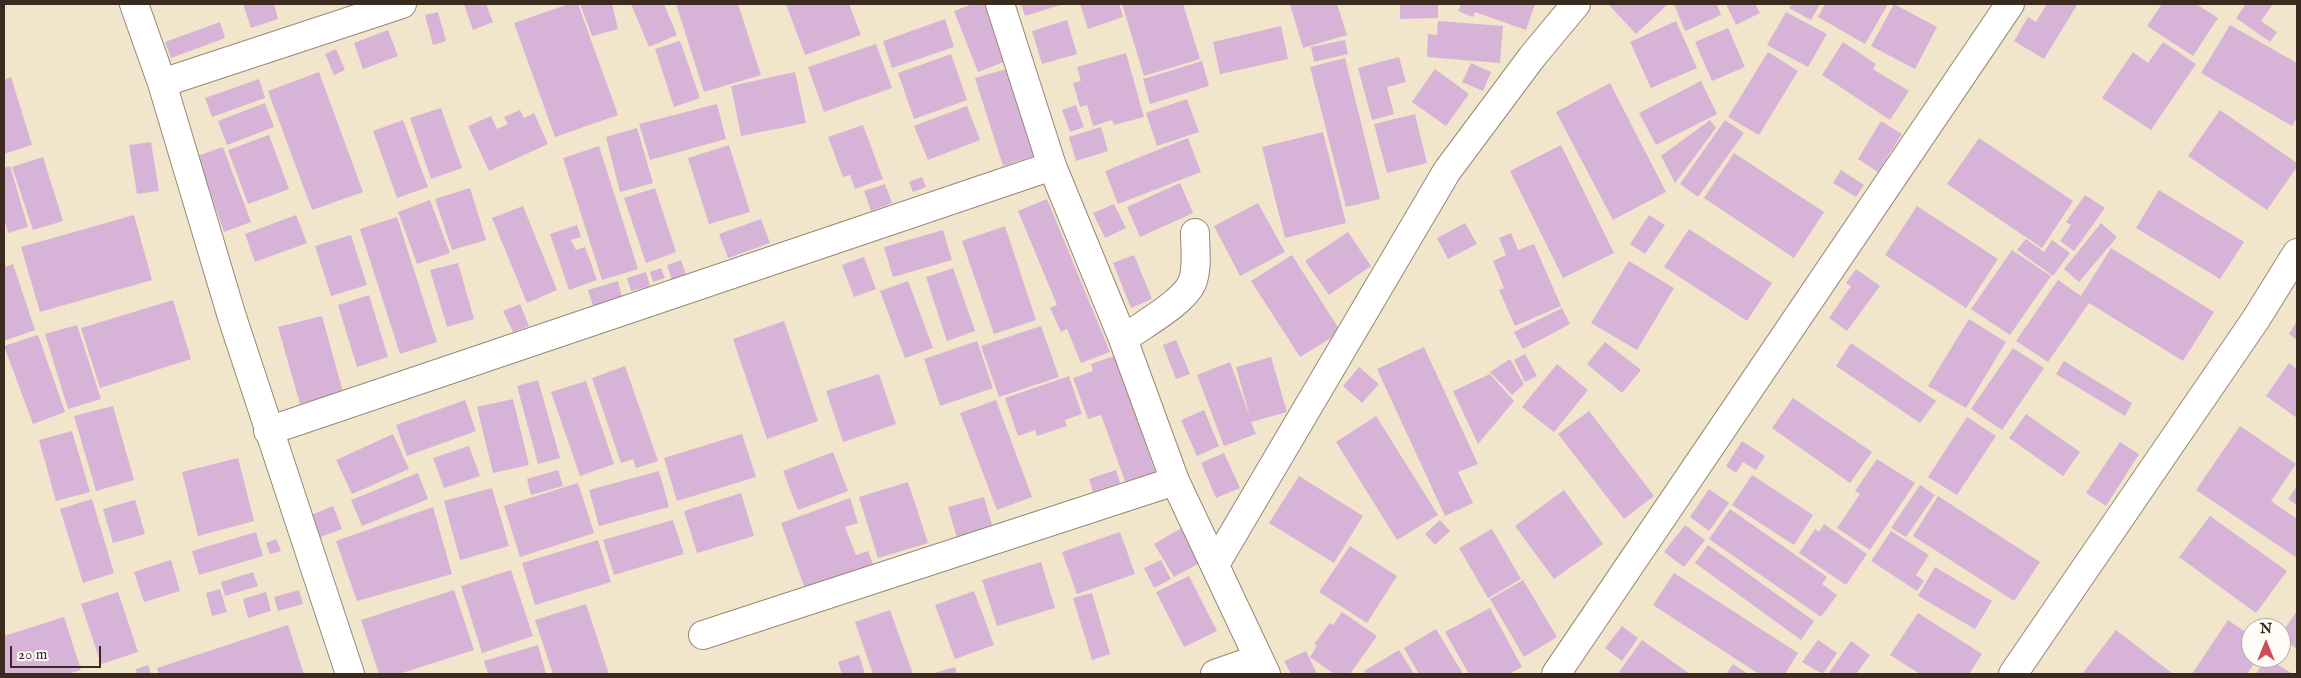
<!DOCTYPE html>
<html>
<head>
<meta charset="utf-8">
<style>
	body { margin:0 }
	#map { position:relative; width:2301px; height:678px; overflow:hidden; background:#f1e6cc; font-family:"IM FELL English",serif }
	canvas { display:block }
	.frame { position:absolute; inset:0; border:5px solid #3b2a1e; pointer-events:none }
	.north { position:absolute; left:2241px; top:618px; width:50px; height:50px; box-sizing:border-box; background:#fdfcf7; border:1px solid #afa8a0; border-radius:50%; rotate:0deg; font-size:14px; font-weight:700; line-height:20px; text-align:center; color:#3b2a1e }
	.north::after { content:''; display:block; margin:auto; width:18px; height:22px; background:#d1495b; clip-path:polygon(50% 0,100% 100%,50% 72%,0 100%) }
	.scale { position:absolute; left:10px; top:646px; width:91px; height:22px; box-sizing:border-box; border:2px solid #3b2a1e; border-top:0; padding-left:6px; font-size:15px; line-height:18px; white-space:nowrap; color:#3b2a1e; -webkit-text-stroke:4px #fdfcf7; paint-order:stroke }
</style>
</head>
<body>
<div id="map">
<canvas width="2301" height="678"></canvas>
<div class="frame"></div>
<div class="north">N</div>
<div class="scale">20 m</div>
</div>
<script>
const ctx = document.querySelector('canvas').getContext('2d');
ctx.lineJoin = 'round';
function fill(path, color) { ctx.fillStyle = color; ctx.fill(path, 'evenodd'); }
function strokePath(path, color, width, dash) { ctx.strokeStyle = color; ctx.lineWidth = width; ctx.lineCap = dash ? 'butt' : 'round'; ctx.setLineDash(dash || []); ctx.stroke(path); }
fill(new Path2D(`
	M243 4H274L278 19 251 28Z
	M464 4H486L493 22 473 30Z
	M569 4H578L618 115 555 137 514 23Z
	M580 4H612L618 29 592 36Z
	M631 4H664L677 35 649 47Z
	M676 4H738L761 75 704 92Z
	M786 4H849L861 35 805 55Z
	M973 4H986L1009 60 978 72 954 11Z
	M1021 4H1064L1025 16Z
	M1080 4H1119L1123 17 1088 29Z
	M1122 4H1183L1200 59 1144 76Z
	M1290 4H1337L1347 35 1303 48Z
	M1400 4H1438V18L1400 19Z
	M1461 4H1535L1526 30 1475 12 1473 17 1458 11Z
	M1608 4H1668L1636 34Z
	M1674 4H1717L1721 15 1685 31Z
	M1726 4H1755L1760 13 1736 25Z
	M1792 4H1820L1811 20 1789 8Z
	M1825 4H1888L1865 44 1818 17Z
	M1894 4 1937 27 1915 69 1871 46Z
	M2047 4 2077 5 2044 59 2014 41 2028 17 2036 22Z
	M2162 4H2196L2218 18 2193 56 2147 26Z
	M2246 4H2273L2261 21 2277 32 2270 42 2236 18Z
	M438 12 446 41 433 45 425 15Z
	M1786 12 1827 34 1808 67 1767 45Z
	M945 19 954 47 892 68 883 41Z
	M1067 20 1077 54 1042 64 1032 31Z
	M1438 21 1503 26 1500 63 1427 57 1428 34 1437 35Z
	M1676 21 1697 68 1651 88 1630 42Z
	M220 22 225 38 171 58 165 42Z
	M2230 25 2297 63V118L2292 126 2201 73Z
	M1281 26 1288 59 1220 74 1213 42Z
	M1728 28 1745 67 1712 81 1695 42Z
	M388 30 398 56 363 69 354 43Z
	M1345 40 1348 54 1314 62 1311 47Z
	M680 41 700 98 674 107 655 49Z
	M1843 42 1876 64 1873 69 1909 91 1890 120 1822 75Z
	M2163 42 2196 64 2151 130 2102 98 2133 52 2148 63Z
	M876 44 892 88 824 112 808 67Z
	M336 49 345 70 334 75 325 54Z
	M1768 52 1798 71 1759 135 1728 117Z
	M1126 53 1144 117 1114 125 1112 120 1093 126 1087 105 1080 107 1073 83 1081 81 1077 67Z
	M951 54 967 100 914 119 898 73Z
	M1399 57 1406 82 1387 87 1394 114 1372 120 1358 68Z
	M1345 58 1380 199 1346 207 1310 67Z
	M1202 61 1209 86 1150 104 1143 79Z
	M1471 63 1491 72 1483 91 1462 82Z
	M1010 68 1037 155 1003 166 975 78Z
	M1435 69 1469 94 1446 126 1412 102Z
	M319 72 363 192 312 210 268 91Z
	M795 72 806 123 741 136 731 86Z
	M11 77 32 145 4 154V80Z
	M259 79 265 98 212 117 205 98Z
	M1701 81 1717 114 1656 145 1639 113Z
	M1610 83 1666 192 1613 220 1556 112Z
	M1187 99 1199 132 1157 146 1146 113Z
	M265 103 274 127 227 145 218 121Z
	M717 104 726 139 650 160 639 124Z
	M1076 105 1084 127 1070 132 1062 110Z
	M967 106 980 140 928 160 914 126Z
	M441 108 462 168 431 179 410 118Z
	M520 110 524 118 534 113 548 144 489 171 468 126 491 116 497 129 508 124 504 117Z
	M2220 110 2297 163V167L2267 210 2188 156Z
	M1415 114 1427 163 1387 173 1374 124Z
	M403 120 428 187 397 198 373 131Z
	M1710 120 1716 128 1675 183 1661 156Z
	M1725 120 1744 133 1698 197 1680 184Z
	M1881 121 1902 134 1878 172 1858 159Z
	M863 125 883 179 855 189 850 175 843 177 828 137Z
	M1101 127 1108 151 1076 161 1069 137Z
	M637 128 653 183 620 192 606 137Z
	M1323 132 1346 223 1285 238 1262 147Z
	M269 135 289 189 248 204 228 150Z
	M1188 138 1201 172 1118 204 1105 171Z
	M1979 138 2073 201 2042 248 1947 184Z
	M151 142 159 191 137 194 129 145Z
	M729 145 750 212 709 224 688 158Z
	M1561 145 1614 253 1563 278 1510 171Z
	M599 146 638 269 602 280 563 158Z
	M223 147 251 222 224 232 197 156Z
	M1734 153 1824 212 1794 258 1704 198Z
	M43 157 63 221 33 230 12 167Z
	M10 166 28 227 8 233 4 217V168Z
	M1841 170 1864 185 1856 197 1833 183Z
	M922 177 926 187 913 192 909 182Z
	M1180 183 1193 213 1140 237 1127 207Z
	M885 184 892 203 871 211 864 191Z
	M470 188 486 240 452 250 435 199Z
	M655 188 676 252 646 263 624 198Z
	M2159 190 2244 242 2220 279 2136 228Z
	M2085 195 2105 208 2074 251 2060 241 2071 225 2066 222Z
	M1047 199 1110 352 1081 363 1067 329 1061 332 1050 308 1057 305 1018 211Z
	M430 200 450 253 417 264 398 212Z
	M1258 203 1285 252 1240 276 1214 226Z
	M1114 204 1126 228 1105 238 1093 213Z
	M523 206 557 290 527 303 492 218Z
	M1917 206 1998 259 1966 308 1885 255Z
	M134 215 152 280 40 312 21 247Z
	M296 215 307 243 255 262 245 234Z
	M1649 215 1665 225 1645 254 1630 244Z
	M397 217 437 342 400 354 360 229Z
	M761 219 770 243 728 258 719 234Z
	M1465 223 1477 244 1448 259 1437 238Z
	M2101 223 2117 237 2079 282 2064 269Z
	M577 225 581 237 571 240 576 250 585 247 597 280 569 290 550 234Z
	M1005 226 1036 320 994 334 962 241Z
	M1689 229 1772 283 1747 321 1664 267Z
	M943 230 952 260 893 277 884 247Z
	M1348 232 1371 266 1329 295 1305 261Z
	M1511 233 1518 250 1534 244 1561 306 1515 326 1499 290 1504 288 1493 261 1506 255 1499 238Z
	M351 235 367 285 331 296 315 246Z
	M2026 239 2044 252 2052 240 2070 253 2053 276 2017 250Z
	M2111 248 2214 312 2183 361 2089 303 2048 362 2016 341 2058 280 2081 296Z
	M2012 250 2051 276 2010 335 1971 309Z
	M1134 255 1152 299 1131 308 1113 263Z
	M1292 255 1341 332 1300 357 1251 281Z
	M864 257 876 289 854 297 842 265Z
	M681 260 686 275 672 280 667 265Z
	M1629 261 1674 288 1637 350 1591 323Z
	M458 263 474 319 447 327 430 270Z
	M13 264 35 330 4 341V267Z
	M661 268 665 278 653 282 650 272Z
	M953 268 975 331 947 341 926 277Z
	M1856 269 1880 286 1847 331 1829 318 1851 286 1846 283Z
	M646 272 650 286 631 291 627 278Z
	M618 281 622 297 593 306 588 290Z
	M908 281 933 348 905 358 880 291Z
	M369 295 388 357 357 367 338 305Z
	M173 300 191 359 100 388 81 328Z
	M520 304 529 326 513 332 503 311Z
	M1562 308 1570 324 1523 349 1514 332Z
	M322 316 343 392 300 404 278 327Z
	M1969 319 2006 342 1966 408 1928 386Z
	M784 321 818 421 767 439 733 339Z
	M2297 321V340L2289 334Z
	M77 325 101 399 68 409 45 334Z
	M1041 326 1059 377 999 397 981 346Z
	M38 335 65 412 33 424 4 346Z
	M1176 340 1190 374 1176 379 1163 345Z
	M977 341 993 388 940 406 924 359Z
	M1605 342 1641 370 1622 393 1587 364Z
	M1851 343 1936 401 1920 423 1836 366Z
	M1424 347 1478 464 1458 472 1473 503 1445 516 1377 369Z
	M2013 348 2044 368 2002 430 1971 409Z
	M1525 354 1537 376 1525 382 1514 360Z
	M1114 356 1156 474 1126 484 1101 415 1088 419 1073 378 1093 371 1091 364Z
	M1271 357 1287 412 1251 422 1256 434 1224 446 1197 375 1230 362 1250 417 1236 367Z
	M1510 359 1524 384 1512 395 1490 372Z
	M2064 361 2132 403 2125 416 2056 374Z
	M2289 363 2297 369V418L2266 396Z
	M1557 364 1588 390 1554 432 1522 407Z
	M625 366 658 461 636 468 633 459 621 463 592 378Z
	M1359 367 1379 384 1362 403 1343 386Z
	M879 374 896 424 843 442 826 391Z
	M1490 374 1514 401 1478 444 1453 391Z
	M1069 376 1082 414 1065 420 1067 426 1037 436 1035 430 1018 436 1005 398Z
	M538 380 560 458 538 464 517 386Z
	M586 381 614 464 580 476 551 392Z
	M1793 398 1872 452 1850 483 1772 428Z
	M513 399 529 465 493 473 477 407Z
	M465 400 476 431 407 456 396 425Z
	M996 400 1032 497 997 510 960 413Z
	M113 406 134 480 96 491 74 416Z
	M1204 410 1219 446 1197 456 1181 420Z
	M1589 411 1654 496 1624 519 1558 434Z
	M2026 414 2080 452 2063 476 2009 438Z
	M1376 416 1438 515 1397 540 1336 442Z
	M1967 417 1996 436 1957 495 1928 477Z
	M2240 426 2296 464 2271 501 2297 519V558L2196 490Z
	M72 431 90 492 56 501 39 440Z
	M393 434 409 469 352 494 336 460Z
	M742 434 756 477 677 501 664 458Z
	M1742 441 1765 456 1756 470 1743 462 1736 473 1726 466Z
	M2120 442 2139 454 2106 506 2086 493Z
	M469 446 480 476 444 488 433 458Z
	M833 452 848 491 798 510 783 471Z
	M1224 453 1240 488 1216 498 1201 463Z
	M238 458 254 521 198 536 182 472Z
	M1877 459 1915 483 1870 550 1837 528 1860 494 1855 491Z
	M558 470 563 486 531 495 527 479Z
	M1116 470 1120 483 1093 492 1089 479Z
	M659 471 669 507 599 526 589 490Z
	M418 473 428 499 362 526 351 500Z
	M1752 475 1813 515 1794 545 1732 505Z
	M1299 476 1363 516 1334 563 1269 523Z
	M908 482 928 543 878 558 859 497Z
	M578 483 594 533 520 557 504 506Z
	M1920 485 1935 495 1906 537 1891 528Z
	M2297 486V505L2288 499Z
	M492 488 509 546 460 560 444 501Z
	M1709 489 1729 503 1709 531 1690 517Z
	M1564 490 1603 544 1554 579 1515 526Z
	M741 493 754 536 697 553 684 511Z
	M1938 496 2040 562 2014 601 1913 536Z
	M984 497 993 528 957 538 948 507Z
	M850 498 858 523 845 527 856 555 868 551 876 572 808 597 781 523Z
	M92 499 114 573 83 583 60 509Z
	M135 500 145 534 113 543 103 509Z
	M333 506 342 529 315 539 306 517Z
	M433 507 452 574 357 601 336 541Z
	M1730 509 1827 577 1822 584 1837 595 1821 617 1709 539Z
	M2210 516 2287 571 2256 613 2179 557Z
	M673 520 684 554 614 575 603 540Z
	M1440 520 1450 531 1435 545 1425 534Z
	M1824 524 1867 554 1846 585 1799 553 1815 529 1819 532Z
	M1685 525 1705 540 1684 567 1664 552Z
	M1185 526 1205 560 1174 577 1154 544Z
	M1492 529 1521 579 1488 598 1459 548Z
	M1891 531 1929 555 1916 575 1924 581 1917 591 1871 561Z
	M256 532 263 556 199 575 192 551Z
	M1120 532 1135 574 1077 594 1062 552Z
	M276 539 281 551 270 554 266 543Z
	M598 540 611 582 535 605 522 563Z
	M1708 545 1814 621 1801 640 1695 563Z
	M1350 546 1397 576 1367 623 1319 592Z
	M171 560 180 591 144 602 134 572Z
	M1161 560 1171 579 1154 588 1144 568Z
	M1041 562 1055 608 997 626 982 580Z
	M1935 567 1992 601 1975 629 1918 596Z
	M511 570 533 636 482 653 461 586Z
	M253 572 258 586 225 596 221 582Z
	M1674 573 1798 653 1785 674H1759L1653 605Z
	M1189 576 1217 631 1184 647 1156 592Z
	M1523 580 1557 637 1524 657 1490 599Z
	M220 589 227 612 212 616 206 593Z
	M299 590 303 604 278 611 274 597Z
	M454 590 474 650 399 674H379L361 620Z
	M974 591 994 645 955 659 935 605Z
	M118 592 138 652 101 664 81 604Z
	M266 592 271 611 248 618 243 599Z
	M1092 593 1110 654 1092 660 1073 598Z
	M586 604 609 674H553L535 620Z
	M1490 608 1522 667 1509 674H1469L1445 632Z
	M890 610 913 674H873L855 622Z
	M2297 611V649L2281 638V634Z
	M1342 612 1377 636 1350 674H1334L1310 657 1317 646 1314 644 1330 623 1333 625Z
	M1918 613 1982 654 1969 674H1920L1890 655Z
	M64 617 81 670 68 674H4V636Z
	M2228 620 2251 636V658H2258L2247 674H2192Z
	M288 625 304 674H159L157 668Z
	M1622 626 1638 638 1622 661 1605 648Z
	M1436 629 1463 674H1419L1404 648Z
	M2116 630 2173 674H2082Z
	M1642 640 1690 674H1622L1619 672Z
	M1818 640 1837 653 1823 674 1802 662Z
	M1851 641 1870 655 1856 674H1828Z
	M538 645 546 674H488L484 661Z
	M1399 650 1414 674H1366L1364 671Z
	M1306 651 1317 674H1291L1284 661Z
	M859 655 865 674H842L838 662Z
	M2266 658H2267L2293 674H2256Z
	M1733 664 1748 674H1726Z
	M148 665 151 674H137L136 669Z
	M955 667 957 674H931Z`), '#d7b3d7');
const minor = new Path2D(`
	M134 4 162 83 232 317 350 674
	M1000 4 1052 166 1123 339 1175 481 1266 674
	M162 83 402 4
	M1123 339C1141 326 1183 303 1192 283 1198 268 1195 248 1195 233
	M268 431 1052 166
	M1216 563 1447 171 1532 57 1576 4
	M703 635 1175 481
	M1215 674 1258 659
	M1556 674 2010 4
	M2013 674 2256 319 2297 253`);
strokePath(minor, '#968875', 30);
strokePath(minor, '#fff', 28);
</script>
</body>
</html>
